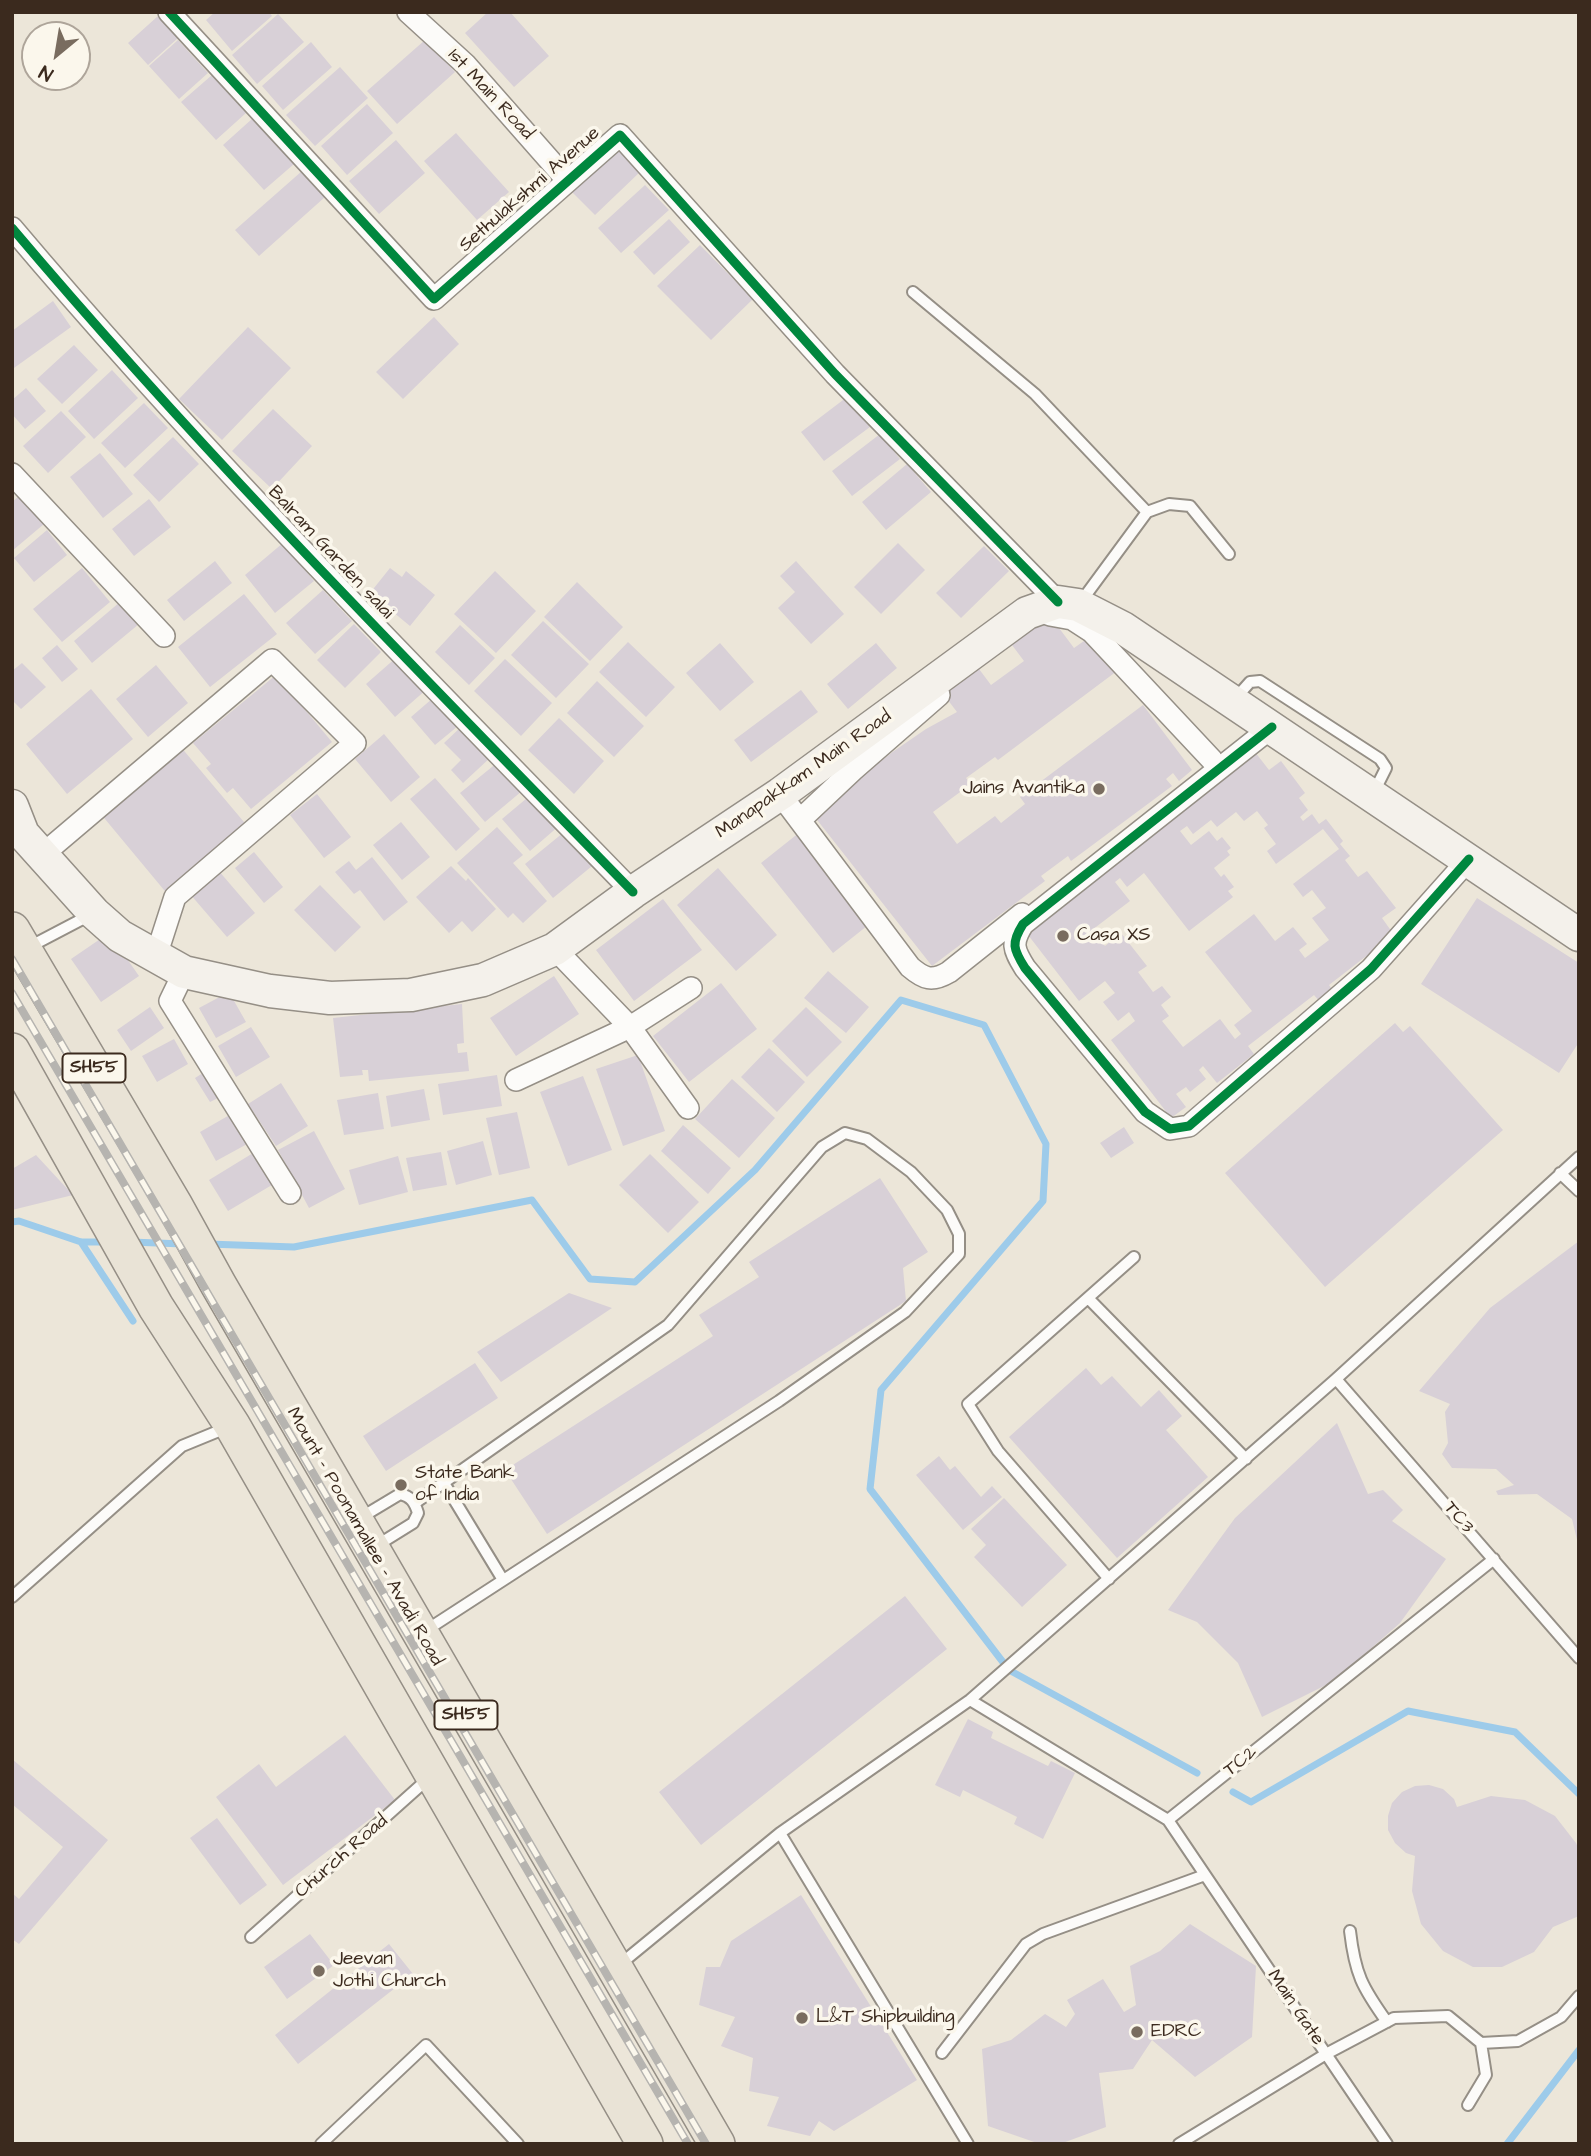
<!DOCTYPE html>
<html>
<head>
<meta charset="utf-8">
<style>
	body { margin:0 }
	#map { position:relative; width:1591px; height:2156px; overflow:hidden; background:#ece6d9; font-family:"Architects Daughter",sans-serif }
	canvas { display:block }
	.frame { position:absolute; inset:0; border:14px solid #3b2a1e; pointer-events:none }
	.north { position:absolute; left:21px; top:21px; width:70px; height:70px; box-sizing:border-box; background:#fbf7ec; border:2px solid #aea59a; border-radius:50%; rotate:210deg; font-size:19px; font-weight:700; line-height:28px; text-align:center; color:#3b2a1e }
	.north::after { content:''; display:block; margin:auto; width:24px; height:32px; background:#796c5f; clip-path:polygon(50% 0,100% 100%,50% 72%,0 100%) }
</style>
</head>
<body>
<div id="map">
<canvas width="1591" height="2156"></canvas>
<div class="frame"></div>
<div class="north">N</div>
</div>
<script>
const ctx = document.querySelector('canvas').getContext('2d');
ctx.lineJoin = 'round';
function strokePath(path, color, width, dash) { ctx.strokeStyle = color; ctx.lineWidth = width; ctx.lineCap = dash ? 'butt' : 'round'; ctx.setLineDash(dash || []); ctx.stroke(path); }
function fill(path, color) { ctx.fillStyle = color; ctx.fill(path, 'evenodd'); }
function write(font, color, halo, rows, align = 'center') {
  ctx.font = font + ' "Architects Daughter",sans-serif'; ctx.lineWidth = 7; ctx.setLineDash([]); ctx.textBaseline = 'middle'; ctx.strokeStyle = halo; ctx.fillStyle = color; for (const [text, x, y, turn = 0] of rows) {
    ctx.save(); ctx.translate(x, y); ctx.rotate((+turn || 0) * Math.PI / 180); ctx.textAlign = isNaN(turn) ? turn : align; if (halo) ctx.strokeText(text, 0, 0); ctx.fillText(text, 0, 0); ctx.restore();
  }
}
strokePath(new Path2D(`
	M12 1222 19 1221 81 1242H109
	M81 1242 133 1321
	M131 1242 183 1244
	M208 1244 294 1247 532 1200 590 1279 635 1282 755 1170 901 1000 984 1025 1046 1144 1043 1201 881 1390 870 1489 1009 1670 1197 1773
	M1233 1792 1251 1802 1408 1711 1515 1732 1579 1794
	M1507 2144 1579 2050`), '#9dcbea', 7);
fill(new Path2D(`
	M215 12H269L272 16 232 51 206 20Z
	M488 12H510L549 56 514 87 465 33Z
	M278 14 304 42 257 84 232 55Z
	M158 16 178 38 148 65 128 43Z
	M178 40 208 73 179 99 149 66Z
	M425 40 455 72 397 124 367 91Z
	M311 42 332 67 283 110 262 86Z
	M340 67 368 98 315 146 286 115Z
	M212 75 246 113 216 140 181 102Z
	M367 104 393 133 347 175 321 146Z
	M253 118 294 164 264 190 223 145Z
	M456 133 509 192 477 220 424 161Z
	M396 140 425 173 379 214 349 181Z
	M615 145 641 171 595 215 569 189Z
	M302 171 325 197 259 256 235 230Z
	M645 185 669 210 621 253 598 228Z
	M669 219 690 242 654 275 633 252Z
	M700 245 753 299 711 340 657 286Z
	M53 301 71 327 14 368 12 331Z
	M434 317 459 344 403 399 376 372Z
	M248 327 291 368 222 440 179 399Z
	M74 345 98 370 62 404 37 379Z
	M112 370 138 398 94 439 68 411Z
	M26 388 46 411 25 429 12 414V400Z
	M847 397 870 427 824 461 801 432Z
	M144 403 168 428 125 468 101 443Z
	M273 409 312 446 272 489 232 451Z
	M61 411 86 437 48 473 23 446Z
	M880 434 900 459 852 496 832 471Z
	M173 437 199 464 159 502 133 475Z
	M100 453 133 494 103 518 70 477Z
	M907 464 931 492 886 530 862 502Z
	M19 496 44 524 12 551V502Z
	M149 499 171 527 134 556 112 529Z
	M47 530 67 555 34 582 14 558Z
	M283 543 314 581 275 613 245 575Z
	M898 543 925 570 881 614 854 587Z
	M984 546 1009 571 961 618 936 593Z
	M215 561 232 583 184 621 167 600Z
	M796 561 844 614 811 644 778 608 795 592 780 576Z
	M82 568 110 602 62 642 33 609Z
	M390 568 402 577 406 571 435 595 410 626 370 593Z
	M495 571 536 611 496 653 454 614Z
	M577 582 623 627 590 661 544 617Z
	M323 590 352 621 315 654 286 623Z
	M244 594 277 634 210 687 178 647Z
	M120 602 139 624 92 663 74 641Z
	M1050 616 1074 648 1091 636 1117 671 998 760 995 757 966 778 971 784 933 812 957 844 995 816 1001 823 1025 804 1020 797 1143 705 1192 770 1179 781 1173 773 1166 779 1172 786 1071 861 1068 856 1041 876 1045 881 932 966 814 816 861 776 894 751 926 729 957 712 944 695 979 669 991 685 1024 661 1012 645Z
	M543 621 589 664 556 698 511 655Z
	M354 624 381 652 345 688 317 660Z
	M460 625 495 658 469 685 435 652Z
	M628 642 675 687 646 717 599 672Z
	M720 643 754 682 720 711 686 673Z
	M876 643 897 668 848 709 827 684Z
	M57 645 78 669 62 682 42 658Z
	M398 656 427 689 395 717 366 684Z
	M505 659 552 703 521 736 474 691Z
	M22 663 46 687 21 709 12 700V671Z
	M156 665 188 703 148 737 116 699Z
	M276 675 332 742 251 809 233 788 227 793 206 768 211 764 193 743Z
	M597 681 644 726 614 757 567 713Z
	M91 689 133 739 67 794 26 744Z
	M801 690 818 712 751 762 734 740Z
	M433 698 458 726 435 745 411 717Z
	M559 718 604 761 574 794 528 750Z
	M462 726 491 757 463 783 451 770 461 760 444 743Z
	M384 734 420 777 391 802 355 759Z
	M180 746 249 828 169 896 100 813Z
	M1255 752 1269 770 1281 761 1305 793 1299 798 1308 810 1300 817 1303 821 1312 814 1319 824 1326 819 1343 841 1340 844 1350 856 1345 860 1358 877 1367 871 1396 908 1382 918 1392 932 1376 945 1378 947 1329 985 1334 992 1320 1002 1314 995 1248 1046 1254 1054 1217 1083 1203 1066 1199 1070 1206 1079 1190 1092 1186 1087 1176 1094 1186 1107 1171 1118 1111 1040 1135 1021 1129 1012 1118 1021 1103 1002 1115 993 1105 981 1079 1001 1025 931ZM1257 811 1268 825 1264 828 1276 844 1267 851 1276 864 1323 829 1339 849 1293 884 1303 897 1312 890 1326 908 1312 918 1329 940 1305 958 1299 950 1307 944 1293 927 1275 941 1254 914 1205 952 1252 1011 1234 1025 1241 1034 1235 1039 1220 1019 1183 1047 1162 1021 1169 1016 1161 1005 1171 997 1162 986 1153 992 1138 972 1147 966 1121 933 1105 946 1092 930 1130 901 1115 882 1120 878 1127 887 1144 873 1189 931 1233 897 1228 891 1234 887 1224 874 1221 877 1214 868 1230 855 1227 851 1231 848 1222 837 1217 841 1209 831 1191 845 1180 831 1187 826 1193 834 1211 820 1217 827 1236 812 1244 821Z
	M498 762 522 791 485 822 460 793Z
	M435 778 480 829 456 851 410 799Z
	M533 793 560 825 530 851 502 819Z
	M317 794 351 837 324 858 290 815Z
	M401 822 430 857 402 880 373 845Z
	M497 827 523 855 513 863 547 901 523 923 513 913 508 918 457 863Z
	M569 828 597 862 553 898 525 864Z
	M800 832 872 922 833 953 761 863Z
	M254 852 283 887 264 903 235 868Z
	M372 857 408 902 384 921 360 890 354 894 335 872 349 861 356 870Z
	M451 866 466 881 468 878 496 909 472 932 462 921 449 933 416 897Z
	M718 868 777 935 736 971 677 905Z
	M218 870 255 913 227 937 190 894Z
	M320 885 361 927 335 952 294 910Z
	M1477 898 1579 963V1042L1559 1073 1421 984Z
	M663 899 702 950 634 1001 596 950Z
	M109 933 139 976 101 1002 71 959Z
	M828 971 869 1007 846 1033 804 998Z
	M554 976 579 1014 516 1056 490 1018Z
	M721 983 757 1029 689 1082 653 1036Z
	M229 992 246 1022 216 1038 199 1008Z
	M462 1004 464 1043 457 1044 458 1053 467 1052 469 1071 369 1081 368 1070H362L363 1075 340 1077 333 1018Z
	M150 1007 164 1028 131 1051 117 1030Z
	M806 1007 842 1042 807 1077 772 1041Z
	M1395 1023 1403 1032 1410 1026 1503 1130 1325 1287 1225 1173Z
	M251 1027 270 1057 236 1077 218 1046Z
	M174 1039 188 1064 157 1082 142 1056Z
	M769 1048 805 1082 777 1112 741 1077Z
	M638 1055 665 1131 623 1146 596 1069Z
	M206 1071 222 1096 210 1102 195 1078Z
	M497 1075 502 1106 443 1115 438 1084Z
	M583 1076 612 1150 568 1166 540 1092Z
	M732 1079 775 1118 739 1158 695 1119Z
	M281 1083 308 1126 276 1146 248 1104Z
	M424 1089 430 1120 391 1127 386 1096Z
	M378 1093 384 1129 344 1135 337 1100Z
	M517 1112 530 1168 499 1175 486 1118Z
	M233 1113 249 1143 216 1161 200 1132Z
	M683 1125 731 1168 708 1194 661 1151Z
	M1124 1127 1134 1143 1111 1158 1100 1143Z
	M314 1131 345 1189 309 1208 278 1150Z
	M483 1141 492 1175 456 1185 447 1151Z
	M258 1150 277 1182 228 1211 209 1180Z
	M441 1152 447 1185 413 1191 406 1158Z
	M650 1154 699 1202 668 1233 619 1185Z
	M36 1155 73 1195 12 1210V1169Z
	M398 1156 408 1192 359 1205 349 1170Z
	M880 1178 928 1252 903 1268 906 1301 547 1534 505 1470 713 1336 699 1315 759 1277 749 1262Z
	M1579 1241V1544H1578L1572 1519 1537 1494 1498 1495 1496 1491 1514 1485 1496 1469 1452 1468 1442 1454 1448 1443 1445 1412 1450 1404 1419 1391 1490 1308Z
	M569 1293 612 1308 501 1382 477 1352Z
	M475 1363 498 1398 386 1471 363 1436Z
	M1086 1368 1101 1385 1112 1376 1141 1407 1159 1390 1182 1416 1166 1430 1208 1477 1117 1558 1009 1437Z
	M1337 1423 1368 1494 1383 1490 1403 1510 1392 1521 1446 1559 1400 1623 1334 1681 1262 1717 1238 1663 1197 1622 1168 1610 1235 1518Z
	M939 1456 950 1470 955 1466 981 1497 992 1486 1002 1497 963 1530 916 1475Z
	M1004 1498 1067 1565 1022 1607 974 1557 986 1545 971 1529Z
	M905 1596 947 1649 701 1845 659 1792Z
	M968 1719 993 1732 991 1738 1048 1766 1051 1761 1075 1773 1043 1839 1014 1824 1017 1817 963 1790 960 1797 935 1785Z
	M345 1735 395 1800 283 1885 216 1797 259 1764 276 1787Z
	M12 1759 108 1840 19 1944 12 1939V1893L19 1899 63 1847 12 1804Z
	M1429 1785 1443 1789 1454 1799 1457 1807 1491 1796 1525 1800 1555 1816 1576 1843 1579 1850V1916L1553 1927 1534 1952 1502 1967H1473L1443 1951 1421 1924 1412 1891 1415 1856 1406 1853 1395 1843 1388 1830V1816L1392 1803 1402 1792 1415 1786Z
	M217 1818 267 1885 240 1905 190 1838Z
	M801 1895 917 2080 834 2131 819 2121 810 2136 767 2126 779 2097 749 2091 753 2058 721 2046 735 2017 699 2005 706 1967H720L731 1941Z
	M1190 1924 1256 1966 1252 2037 1195 2077 1152 2040 1133 2069 1099 2073 1106 2127 1060 2144H1040L988 2126 982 2049 1011 2040 1045 2014 1066 2027 1075 2014 1067 2000 1103 1979 1124 2012 1136 2005 1130 1966 1160 1951Z
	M310 1934 334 1965 287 1999 264 1967Z
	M389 1944 413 1974 298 2064 275 2035Z`), '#d8d0d7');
const lane = new Path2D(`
	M913 292 1035 394 1147 512
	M1080 603 1147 512 1169 504 1190 506 1229 554
	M1234 700 1250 682 1260 681 1380 759 1386 768 1374 792
	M29 947 92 914
	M1560 1173 1579 1191
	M1088 1298 1246 1459
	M1336 1379 1579 1658
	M444 1483 503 1580
	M415 1503 668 1325 822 1147 845 1133 867 1139 911 1172 947 1210 959 1234V1254L905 1312 779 1401 425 1631
	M360 1518 400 1494C411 1496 415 1503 418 1513L413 1523 376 1546
	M1109 1579 998 1451 968 1404 1134 1257
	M12 1597 182 1446 226 1428
	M970 1700 1168 1820 1494 1559
	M1168 1820 1326 2054 1179 2144
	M780 1833 968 2144
	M1350 1931C1355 1974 1362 1987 1387 2022
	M251 1937 430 1777
	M618 1966 780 1833 970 1700 1336 1379 1579 1157
	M1481 2043 1518 2041 1561 2017 1579 1996
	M942 2053 1026 1944 1043 1934 1205 1875
	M321 2144 426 2045 518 2144
	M1387 2144 1326 2054 1394 2018 1448 2016 1481 2043 1486 2075 1468 2105`);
const street = new Path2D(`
	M169 12 434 299 620 135 835 374 1058 602
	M408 12 465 64 568 181
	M12 228C208 460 422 675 633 892
	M12 474 164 636
	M1050 615 1072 619 1092 632 1212 760
	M1272 727 1023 924C1011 943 1013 949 1025 968L1145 1112 1170 1129 1189 1126 1371 969 1469 859
	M780 794 910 967C924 979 932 982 949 972L1022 914
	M800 820 853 770 939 695
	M42 855 272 660 355 743 175 897 156 956
	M555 949 630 1027 688 1108
	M184 972 170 1001 290 1193
	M516 1080 630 1027 691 988`);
const secondary = new Path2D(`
	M12 806 23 834 94 913 120 936 184 972 270 991 330 998 411 995 483 980 555 949 633 892 780 794 1027 613 1058 602 1078 605 1123 628 1579 935`);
const primary = new Path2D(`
	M12 930 175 1206 218 1284 717 2144
	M12 1051 156 1307 232 1425 645 2144`);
strokePath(lane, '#958f86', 14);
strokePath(street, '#958f86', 24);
strokePath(secondary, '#958f86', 35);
strokePath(primary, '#958f86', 38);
strokePath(lane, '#fcfbf9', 10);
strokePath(street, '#fcfbf9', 21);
strokePath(secondary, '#f4f1eb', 32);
strokePath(primary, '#e9e3d6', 35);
const rail = new Path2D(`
	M12 959 706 2144
	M12 993 688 2144`);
strokePath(rail, '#b6b4b0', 8);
strokePath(rail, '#fbf7ec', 5, [16]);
strokePath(new Path2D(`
	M169 12 434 299 620 135 835 374 1058 602
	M12 228C208 460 422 675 633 892
	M1272 727 1023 924C1011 943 1013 949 1025 968L1145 1112 1170 1129 1189 1126 1371 969 1469 859`), '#00873e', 9);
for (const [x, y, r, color] of [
	[1099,789,7,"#796c5f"],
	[1063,936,7,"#796c5f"],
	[401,1485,7,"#796c5f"],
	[319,1971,7,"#796c5f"],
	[802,2018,7,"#796c5f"],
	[1137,2032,7,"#796c5f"]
]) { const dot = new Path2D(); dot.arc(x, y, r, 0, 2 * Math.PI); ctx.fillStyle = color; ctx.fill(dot); strokePath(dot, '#fbf7ec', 2.5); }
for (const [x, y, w] of [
	[94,1068,63],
	[466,1715,63]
]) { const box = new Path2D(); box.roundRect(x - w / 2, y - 14.5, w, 29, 5); ctx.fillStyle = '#fbf7ec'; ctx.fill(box); strokePath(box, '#3b2a1e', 2); }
write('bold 18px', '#3b2a1e', null, [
	["SH55",94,1068],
	["SH55",466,1715]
]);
write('19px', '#3b2a1e', '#fbf7ec', [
	["1st Main Road",490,95,47],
	["Sethulakshmi Avenue",530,190,-41],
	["Balram Garden salai",330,553,47],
	["Manapakkam Main Road",804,775,-35],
	["TC3",1458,1518,49],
	["Mount - Poonamallee - Avadi Road",364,1537,60],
	["TC2",1241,1762,-39],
	["Church Road",342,1857,-41],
	["Main Gate",1295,2008,56]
]);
write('19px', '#3b2a1e', '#fbf7ec', [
	["Jains Avantika",1085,789,"right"],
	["Casa XS",1077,936],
	["State Bank",415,1474],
	["of India",415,1496],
	["Jeevan",333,1960],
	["Jothi Church",333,1982],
	["L&T Shipbuilding",816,2018],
	["EDRC",1151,2032]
], 'left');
</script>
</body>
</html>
